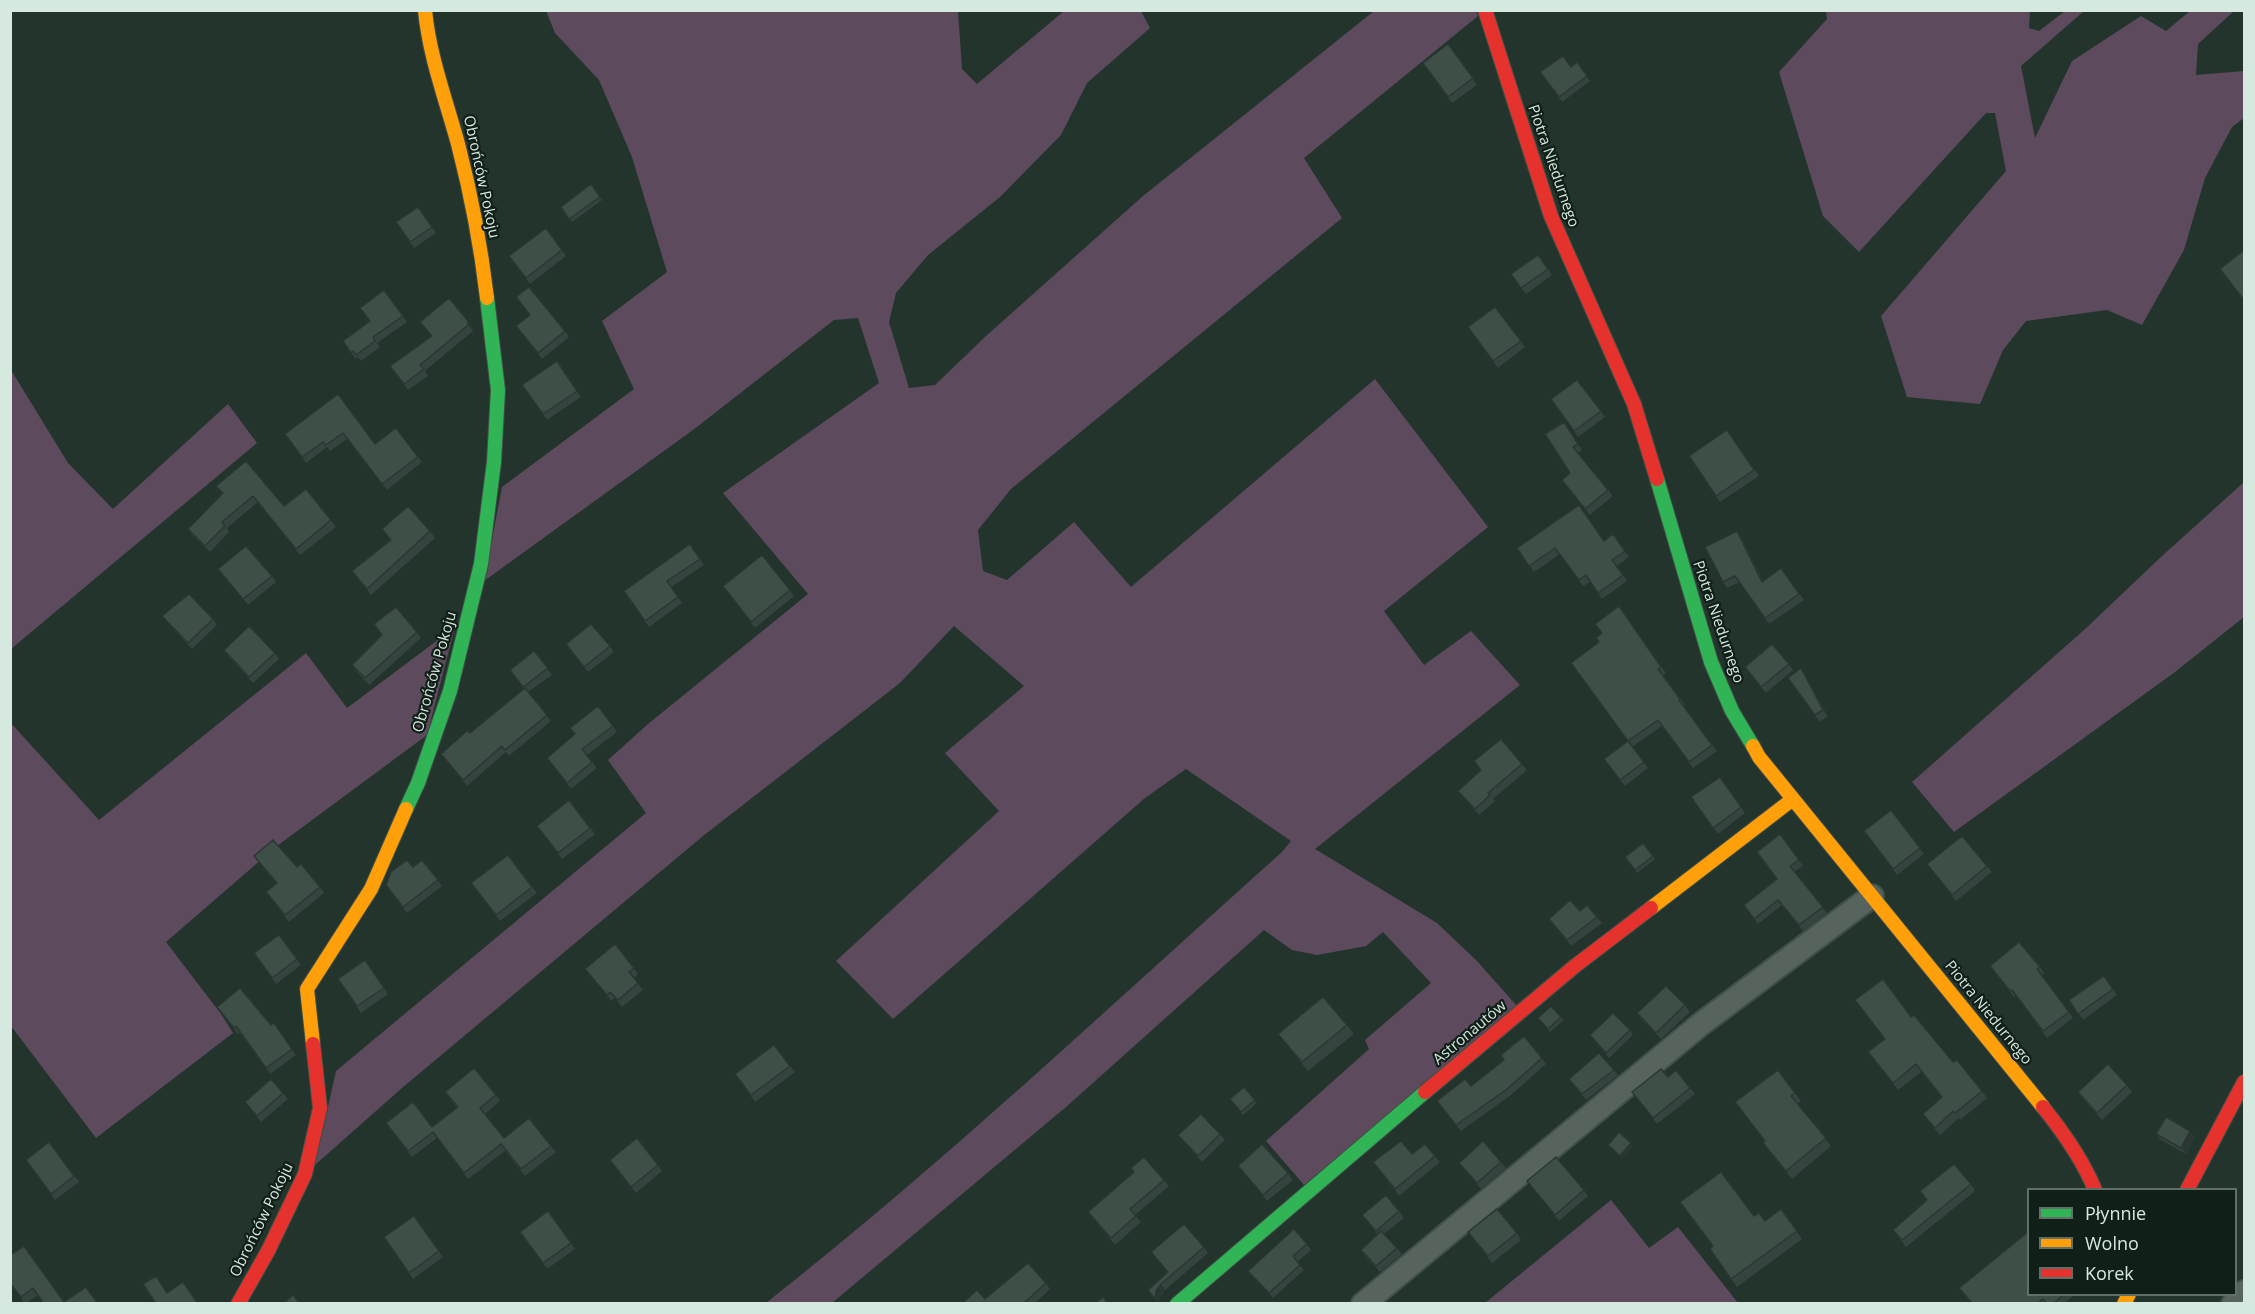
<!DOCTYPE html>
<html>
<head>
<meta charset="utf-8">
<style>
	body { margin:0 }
	#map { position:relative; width:2255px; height:1314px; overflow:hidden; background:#23342c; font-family:"Open Sans",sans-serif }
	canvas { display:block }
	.frame { position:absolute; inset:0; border:12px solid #d6e9df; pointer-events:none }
	.legend { position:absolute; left:2027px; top:1188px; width:210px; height:108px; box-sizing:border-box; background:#111f19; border:2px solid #607068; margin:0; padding:8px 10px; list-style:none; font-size:18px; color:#d6e9df }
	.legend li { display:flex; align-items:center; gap:12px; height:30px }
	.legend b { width:30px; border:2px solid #607068 }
</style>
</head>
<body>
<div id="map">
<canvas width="2255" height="1314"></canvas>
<div class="frame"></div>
<ul class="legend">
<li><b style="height:8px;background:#30b455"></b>Płynnie</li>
<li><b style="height:8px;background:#ff9f0a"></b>Wolno</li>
<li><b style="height:8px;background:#e5322d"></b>Korek</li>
</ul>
</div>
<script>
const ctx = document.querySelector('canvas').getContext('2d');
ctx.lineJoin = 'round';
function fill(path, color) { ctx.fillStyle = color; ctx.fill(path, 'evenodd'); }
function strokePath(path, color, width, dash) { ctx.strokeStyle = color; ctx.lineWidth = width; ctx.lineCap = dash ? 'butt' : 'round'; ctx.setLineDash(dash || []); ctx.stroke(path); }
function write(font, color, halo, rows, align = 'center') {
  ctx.font = font + ' "Open Sans",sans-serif'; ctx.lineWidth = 4.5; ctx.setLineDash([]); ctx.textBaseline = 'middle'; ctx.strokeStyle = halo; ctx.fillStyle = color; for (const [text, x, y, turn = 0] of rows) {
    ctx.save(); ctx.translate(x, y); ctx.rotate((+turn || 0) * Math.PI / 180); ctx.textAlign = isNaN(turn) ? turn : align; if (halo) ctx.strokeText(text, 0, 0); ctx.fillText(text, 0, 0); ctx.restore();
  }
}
fill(new Path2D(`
	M546 11H958L962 69 977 84 1064 11H1141L1150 28 1087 83 1061 135 1000 197 928 255 896 293 889 322 909 388 935 385 986 336 1143 196 1374 11H1476L1478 16 1304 158 1342 218 1011 489 978 530 983 571 1007 580 1074 522 1131 587 1375 379 1488 527 1384 611 1424 665 1471 631 1520 685 1315 849 1437 923 1477 961 1517 1006 1304 1185 1266 1141 1369 1049 1365 1040 1431 983 1383 932 1366 946 1317 955 1292 950 1264 930 1066 1107 832 1303H766C945 1162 1112 1004 1282 852L1291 841 1186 769 1145 798 893 1019 836 961 999 811 945 753 1024 686 954 626 900 683 703 836 402 1088 315 1165 336 1071 646 813 608 760 648 724 808 594 723 493 879 383 858 318 834 320 693 430 484 581 502 487 634 389 602 321 667 272 632 157 599 80 555 33Z
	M1826 11H2030L2029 28 2039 31 2065 11H2084L2021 66 2035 138 2072 61 2141 16 2166 31 2190 11H2234L2198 44 2196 75 2244 71V118L2232 127 2205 178 2184 250 2142 325 2107 310 2026 321 2003 350 1980 404 1907 397 1881 316 2006 171 1995 113H1986L1859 252 1823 216 1779 72 1827 19Z
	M11 370 68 463 113 509 228 404 257 443 11 649Z
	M2244 482V617L2175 672 1954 832 1912 782 2084 630 2162 556Z
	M455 627 427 735 277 846 166 942 221 1014 233 1033 96 1138 11 1026 10 722 99 820 306 653 347 708Z
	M1611 1200 1649 1248 1678 1227 1738 1303H1485Z`), '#5d4a5c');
const street = new Path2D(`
	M1363 1304 1701 1024 1872 896
	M2233 1304 2244 1292`);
const fast = new Path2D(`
	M1657 479 1711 662 1732 711 1753 746
	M406 809 418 783 450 691 481 564 494 462 498 390 487 298
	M1177 1304 1425 1092`);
const slow = new Path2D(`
	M425 10C429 55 446 100 458 144 471 194 481 247 487 298
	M1753 746 1759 757 2043 1107
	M1651 908 1793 799
	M313 1044 307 989 371 889 406 809
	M2124 1304 2129 1294`);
const jam = new Path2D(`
	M1485 10 1551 216 1634 404 1657 479
	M1425 1092 1575 966 1651 908
	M2043 1107C2063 1132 2083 1160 2095 1190
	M2187 1190 2244 1082
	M238 1304 268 1251 305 1174 320 1108 313 1044`);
strokePath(street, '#405048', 26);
strokePath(fast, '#405048', 16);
strokePath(slow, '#405048', 16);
strokePath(jam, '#405048', 16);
strokePath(street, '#57645d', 22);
strokePath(fast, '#30b455', 14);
strokePath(slow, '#ff9f0a', 14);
strokePath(jam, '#e5322d', 14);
fill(new Path2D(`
	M1448 44 1477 85 1452 103 1423 63Z
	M1577 62 1590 81 1562 102 1540 72 1571 67Z
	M591 184 602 200 572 222 561 207Z
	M418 207 436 233 414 248 396 222Z
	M546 228 566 256 530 284 509 256Z
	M1538 255 1552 275 1526 294 1511 274Z
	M384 290 407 322 377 343 380 347 361 361 358 357 355 359 343 341 369 321Z
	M1495 307 1525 347 1498 368 1468 327Z
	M468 321 472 327 473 331 425 371 428 376 408 390 390 366 432 336 420 322Z
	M516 326 565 331 569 337 542 359Z
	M557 361 581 397 547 420 522 385Z
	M338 394 375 444 396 428 422 462 387 490 347 439 330 451 327 447 306 463 285 434Z
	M1551 399 1601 411 1605 417 1578 437Z
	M1564 422 1582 450 1578 453 1613 496 1590 515 1562 480 1570 473Z
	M1727 430 1759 476 1720 502 1689 456Z
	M246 461 284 506 331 520 336 527 300 555 258 502 227 528 229 532 210 552 192 535 188 529 222 494 216 486Z
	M382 529 430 531 435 538 371 595 352 571 390 540Z
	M1737 531 1741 537 1763 581 1781 568 1804 600 1769 624 1740 582 1727 588 1723 582Z
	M1613 534 1629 557 1617 566 1627 581 1602 599 1590 582 1583 586 1560 554 1534 572 1517 548 1604 541Z
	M690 544 704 565 671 587 682 603 649 627 624 591Z
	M218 569 272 576 276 582 248 605Z
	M723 586 790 590 794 596 755 628Z
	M1619 606 1666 673 1663 675 1685 705 1683 706 1717 751 1693 768 1662 726 1632 747 1648 768 1625 786 1604 759 1628 741 1601 633Z
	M162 616 213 619 217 625 192 649 167 622Z
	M374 624 417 632 421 638 369 685 356 671 352 665 382 635Z
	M610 646 614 652 588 672 570 650Z
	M224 650 275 653 279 659 253 683 228 656Z
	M534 651 552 675 528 692 551 721 509 756 506 752 467 786 441 754 470 733 524 689 510 670Z
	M1789 664 1793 670 1766 693 1745 667Z
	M1801 668 1828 716 1820 722 1788 678Z
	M598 706 617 732 587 755 597 768 571 789 547 758 575 735Z
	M1474 761 1522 764 1527 770 1493 799 1495 801 1479 815 1458 791 1481 770Z
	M1720 777 1745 813 1718 834 1691 797Z
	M569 800 595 834 562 859 537 826Z
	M1891 810 1924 854 1897 875 1864 831Z
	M1780 834 1803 866 1794 872 1827 913 1803 931 1782 905 1758 924 1744 905 1777 879Z
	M1643 843 1655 859 1637 873 1625 857Z
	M508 855 537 893 500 921 471 883Z
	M254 856 297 867 320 887 324 893 289 922 266 892 277 884Z
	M422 860 442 886 407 913 386 885Z
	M1927 864 1987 866 1992 872 1956 901Z
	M1580 911 1597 917 1602 923 1571 946 1549 919Z
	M279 935 301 965 276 984 254 953Z
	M365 960 388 994 361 1013 338 979Z
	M1990 966 2040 967 2044 973 2042 975 2073 1018 2047 1038 2016 996 2014 997Z
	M634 968 638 974 634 978 643 990 622 1007 615 998 611 1001 585 969Z
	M2104 976 2117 995 2083 1020 2069 1000Z
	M1685 1005 1690 1012 1661 1039 1641 1019 1637 1013Z
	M217 1007 271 1025 274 1023 296 1055 270 1074 240 1033 238 1034Z
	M1561 1017 1564 1020 1550 1032 1538 1018Z
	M1911 1017 1953 1062 1982 1091 1987 1098 1960 1120 1959 1118 1940 1135 1928 1121 1923 1114 1941 1097 1921 1072 1898 1090 1868 1052Z
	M1347 1025 1354 1034 1308 1071 1278 1034Z
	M1630 1030 1633 1035 1609 1058 1590 1035Z
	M774 1045 795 1072 755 1102 735 1074Z
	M1501 1055 1542 1058 1546 1064 1511 1095 1461 1131 1437 1101 1471 1086 1504 1060Z
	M1614 1070 1618 1075 1586 1100 1569 1079Z
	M1668 1077 1690 1088 1695 1094 1657 1124 1632 1092Z
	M2127 1085 2132 1092 2102 1120 2082 1098 2078 1092Z
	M1244 1087 1257 1103 1243 1115 1232 1102Z
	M445 1092 496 1095 500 1101 485 1114 504 1138 551 1146 556 1152 525 1176 505 1151 468 1179 437 1138 412 1157 390 1129 432 1127 457 1108Z
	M283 1093 288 1099 261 1122 245 1102Z
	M1795 1093 1801 1101 1797 1104 1831 1146 1792 1179 1768 1150 1763 1143 1764 1141 1741 1110Z
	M1220 1134 1225 1140 1202 1162 1183 1141 1178 1135Z
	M2156 1134 2195 1137 2186 1154 2161 1140Z
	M49 1142 79 1182 55 1200 26 1160Z
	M1412 1154 1435 1156 1440 1162 1399 1196 1373 1162Z
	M610 1160 658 1165 662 1171 636 1193Z
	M1501 1162 1506 1168 1481 1189 1459 1163Z
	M1238 1166 1288 1173 1293 1180 1267 1201Z
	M1164 1180 1169 1186 1135 1215 1141 1222 1115 1245 1088 1212Z
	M1527 1181 1584 1190 1588 1196 1559 1221Z
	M1971 1184 1975 1191 1906 1247 1893 1230Z
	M1781 1209 1802 1239 1737 1287 1710 1249 1754 1216 1765 1221Z
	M1399 1211 1404 1218 1384 1234 1397 1248 1402 1254 1380 1272 1365 1256 1361 1250 1377 1234 1362 1215Z
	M414 1216 443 1257 413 1279 384 1237Z
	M520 1232 571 1243 575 1249 547 1269Z
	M1468 1232 1517 1233 1521 1240 1492 1263Z
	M1307 1244 1311 1250 1297 1262 1304 1270 1273 1298 1252 1276 1248 1271Z
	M1204 1247 1208 1253 1165 1290 1160 1298V1304H1158L1148 1290 1168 1272 1151 1252Z
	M10 1255 64 1302 98 1304H44L38 1295 25 1304 10 1283Z
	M1046 1283 1050 1289 1034 1304H962L985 1299Z
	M1959 1288 2028 1294H2075L2064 1304H1972Z`), '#35443e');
fill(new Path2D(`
	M468 321 472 327 473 331 468 325Z
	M1737 531 1741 537 1766 588 1762 582Z
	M1801 668 1805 674 1828 716 1823 710Z
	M2190 1131 2195 1137 2186 1154 2181 1148Z
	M1631 1143 1633 1146 1622 1159 1620 1156Z
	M1161 1284 1165 1290 1160 1298V1304H1158L1155 1299 1156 1291Z`), '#2b3732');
const building = new Path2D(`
	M1448 44 1473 78 1448 97 1423 63Z
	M1563 56 1571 67 1577 62 1587 76 1559 97 1540 72Z
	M591 184 600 197 569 219 561 207Z
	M418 207 432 227 410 242 396 222Z
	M546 228 562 250 526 278 509 256Z
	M2244 250V300L2220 269Z
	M1538 255 1548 269 1521 288 1511 274Z
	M529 287 565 331 538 353 516 326 530 315 516 297Z
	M384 290 403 316 373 337 375 341 356 355 353 351 351 353 343 341 370 321 360 308Z
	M449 298 468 321V325L420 365 424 369 404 384 390 366 432 336 420 322Z
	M1495 307 1521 341 1493 361 1468 327Z
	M557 361 577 391 543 414 522 385Z
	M1577 380 1601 411 1574 431 1551 399Z
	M338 394 375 444 396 428 418 457 382 484 343 433 326 445 323 442 302 457 285 434Z
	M1564 422 1578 444 1573 447 1608 490 1585 509 1562 480 1570 473 1545 434Z
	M1727 430 1754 470 1716 496 1689 456Z
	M246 461 284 506 306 489 331 520 296 549 253 496 222 522 225 526 205 546 188 529 223 493 216 486Z
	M1579 505 1604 541 1613 534 1625 551 1612 560 1623 575 1598 593 1586 575 1579 580 1555 548 1529 566 1517 548Z
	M408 506 430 531 367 589 352 571 391 540 382 529Z
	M1737 531 1762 582 1781 568 1799 594 1765 618 1735 576 1723 582 1705 547Z
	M690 544 700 559 667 581 678 597 645 621 624 591Z
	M246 546 272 576 243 599 218 569Z
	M762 555 790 590 751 622 723 586Z
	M189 594 213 619 188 643 162 616Z
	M1619 606 1661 667 1658 669 1680 699 1679 700 1712 745 1689 762 1658 720 1628 741 1571 663 1599 642 1596 638 1602 633 1595 624Z
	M396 607 417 632 365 678 352 665 382 635 374 624Z
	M591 624 610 646 584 667 566 644Z
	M249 626 275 653 249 677 224 650Z
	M1772 644 1789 664 1761 687 1745 667Z
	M534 651 548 668 523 687 510 670Z
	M1801 668 1823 710 1815 715 1788 678Z
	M525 688 547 715 505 750 502 746 463 780 441 754 468 730 470 733Z
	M598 706 613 726 582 749 592 762 567 783 547 758 575 734 570 728Z
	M1501 739 1522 764 1488 793 1490 795 1475 809 1458 791 1481 770 1474 761Z
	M1628 741 1644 762 1620 780 1604 759Z
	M1720 777 1741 807 1713 828 1691 797Z
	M569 800 590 828 558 853 537 826Z
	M1891 810 1920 848 1893 869 1864 831Z
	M1780 834 1799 860 1790 866 1823 907 1799 925 1778 900 1754 919 1744 905 1777 879 1757 852Z
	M1962 836 1987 866 1952 895 1927 864Z
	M273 840 297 867 301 864 320 887 285 915 266 892 277 883 254 856Z
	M1643 843 1653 856 1635 870 1625 857Z
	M508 855 532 887 496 915 471 883Z
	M407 860 413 867 422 860 438 880 403 907 386 885 391 872Z
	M1570 900 1580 911 1587 905 1597 917 1567 940 1549 919Z
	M279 935 297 959 272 978 254 953Z
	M2019 942 2040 967 2037 969 2069 1012 2043 1031 2012 990 2010 991 1990 966Z
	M615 944 634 968 629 972 638 983 618 1000 610 992 607 995 585 969Z
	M365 960 384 988 357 1006 338 979Z
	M2104 976 2113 989 2078 1014 2069 1000Z
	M1883 979 1911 1017 1914 1015 1953 1062 1957 1060 1982 1091 1955 1113 1953 1111 1935 1128 1923 1114 1942 1097 1916 1064 1893 1083 1868 1052 1885 1039 1855 1000Z
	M1666 986 1685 1005 1656 1033 1637 1013Z
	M240 988 271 1025 274 1023 292 1049 266 1068 236 1026 234 1028 217 1007Z
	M1323 997 1347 1025 1302 1062 1278 1034Z
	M1551 1006 1561 1017 1548 1029 1538 1018Z
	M1613 1013 1630 1030 1606 1053 1590 1035Z
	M1524 1036 1542 1058 1507 1089 1456 1125 1437 1101 1465 1079 1471 1086 1504 1060 1501 1055Z
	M774 1045 790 1066 751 1095 735 1074Z
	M1599 1053 1614 1070 1582 1094 1569 1079Z
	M2108 1064 2127 1085 2097 1113 2078 1092Z
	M474 1068 496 1095 480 1108 504 1138 529 1118 551 1146 521 1169 501 1144 464 1173 433 1132 408 1151 386 1123 413 1102 432 1127 458 1107 445 1092Z
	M1661 1069 1668 1077 1676 1070 1690 1088 1653 1118 1632 1092Z
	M1778 1070 1795 1093 1791 1096 1826 1138 1786 1171 1763 1143 1765 1141 1735 1102Z
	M271 1079 283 1093 257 1116 245 1102Z
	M1244 1087 1255 1100 1241 1112 1230 1099Z
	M1201 1114 1220 1134 1198 1156 1178 1135Z
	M2166 1117 2190 1131 2181 1148 2156 1134Z
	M1619 1132 1631 1143 1620 1156 1608 1145Z
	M637 1138 658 1165 631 1187 610 1160Z
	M1401 1141 1412 1154 1425 1144 1435 1156 1395 1189 1373 1162Z
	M1483 1141 1501 1162 1477 1183 1459 1163Z
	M49 1142 74 1176 51 1194 26 1160Z
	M1262 1144 1288 1173 1263 1195 1238 1166Z
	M1144 1157 1164 1180 1130 1209 1136 1216 1111 1238 1088 1212 1134 1172 1131 1168Z
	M1556 1157 1584 1190 1555 1215 1527 1181Z
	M1954 1164 1971 1184 1902 1240 1893 1230 1927 1200 1920 1191Z
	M1721 1172 1754 1216 1759 1213 1765 1221 1781 1209 1797 1231 1731 1279 1710 1249 1713 1246 1680 1202Z
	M1386 1195 1399 1211 1376 1231 1362 1215Z
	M1497 1209 1517 1233 1488 1256 1468 1232Z
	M548 1211 571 1243 543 1263 520 1232Z
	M414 1216 439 1251 409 1273 384 1237Z
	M1184 1224 1204 1247 1161 1284 1156 1291 1155 1299 1148 1290 1168 1272 1151 1252Z
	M1294 1229 1307 1244 1293 1256 1300 1265 1269 1293 1248 1271Z
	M1381 1231 1397 1248 1376 1266 1361 1250Z
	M2028 1232V1294H2064L2053 1304H2047L2043 1299 2037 1304H1973L1959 1288Z
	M24 1246 64 1302 86 1287 98 1304H44L33 1288 21 1297 10 1283V1255Z
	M1028 1263 1046 1283 1023 1304H962L977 1290 985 1299Z
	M156 1276 167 1293 183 1282 198 1304H153L155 1302 143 1284Z
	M293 1295 300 1304H283Z
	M1103 1297 1108 1304H1094Z`);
fill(building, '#3e4f48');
strokePath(building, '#2b3732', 1.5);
write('15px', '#d6e9df', '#111f19', [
	["Piotra Niedurnego",1553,166,71],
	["Obrońców Pokoju",481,177,78],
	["Piotra Niedurnego",1718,622,71],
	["Obrońców Pokoju",435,672,-74],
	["Piotra Niedurnego",1988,1013,51],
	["Astronautów",1470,1033,-40],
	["Obrońców Pokoju",262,1220,-64]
]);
</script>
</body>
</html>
